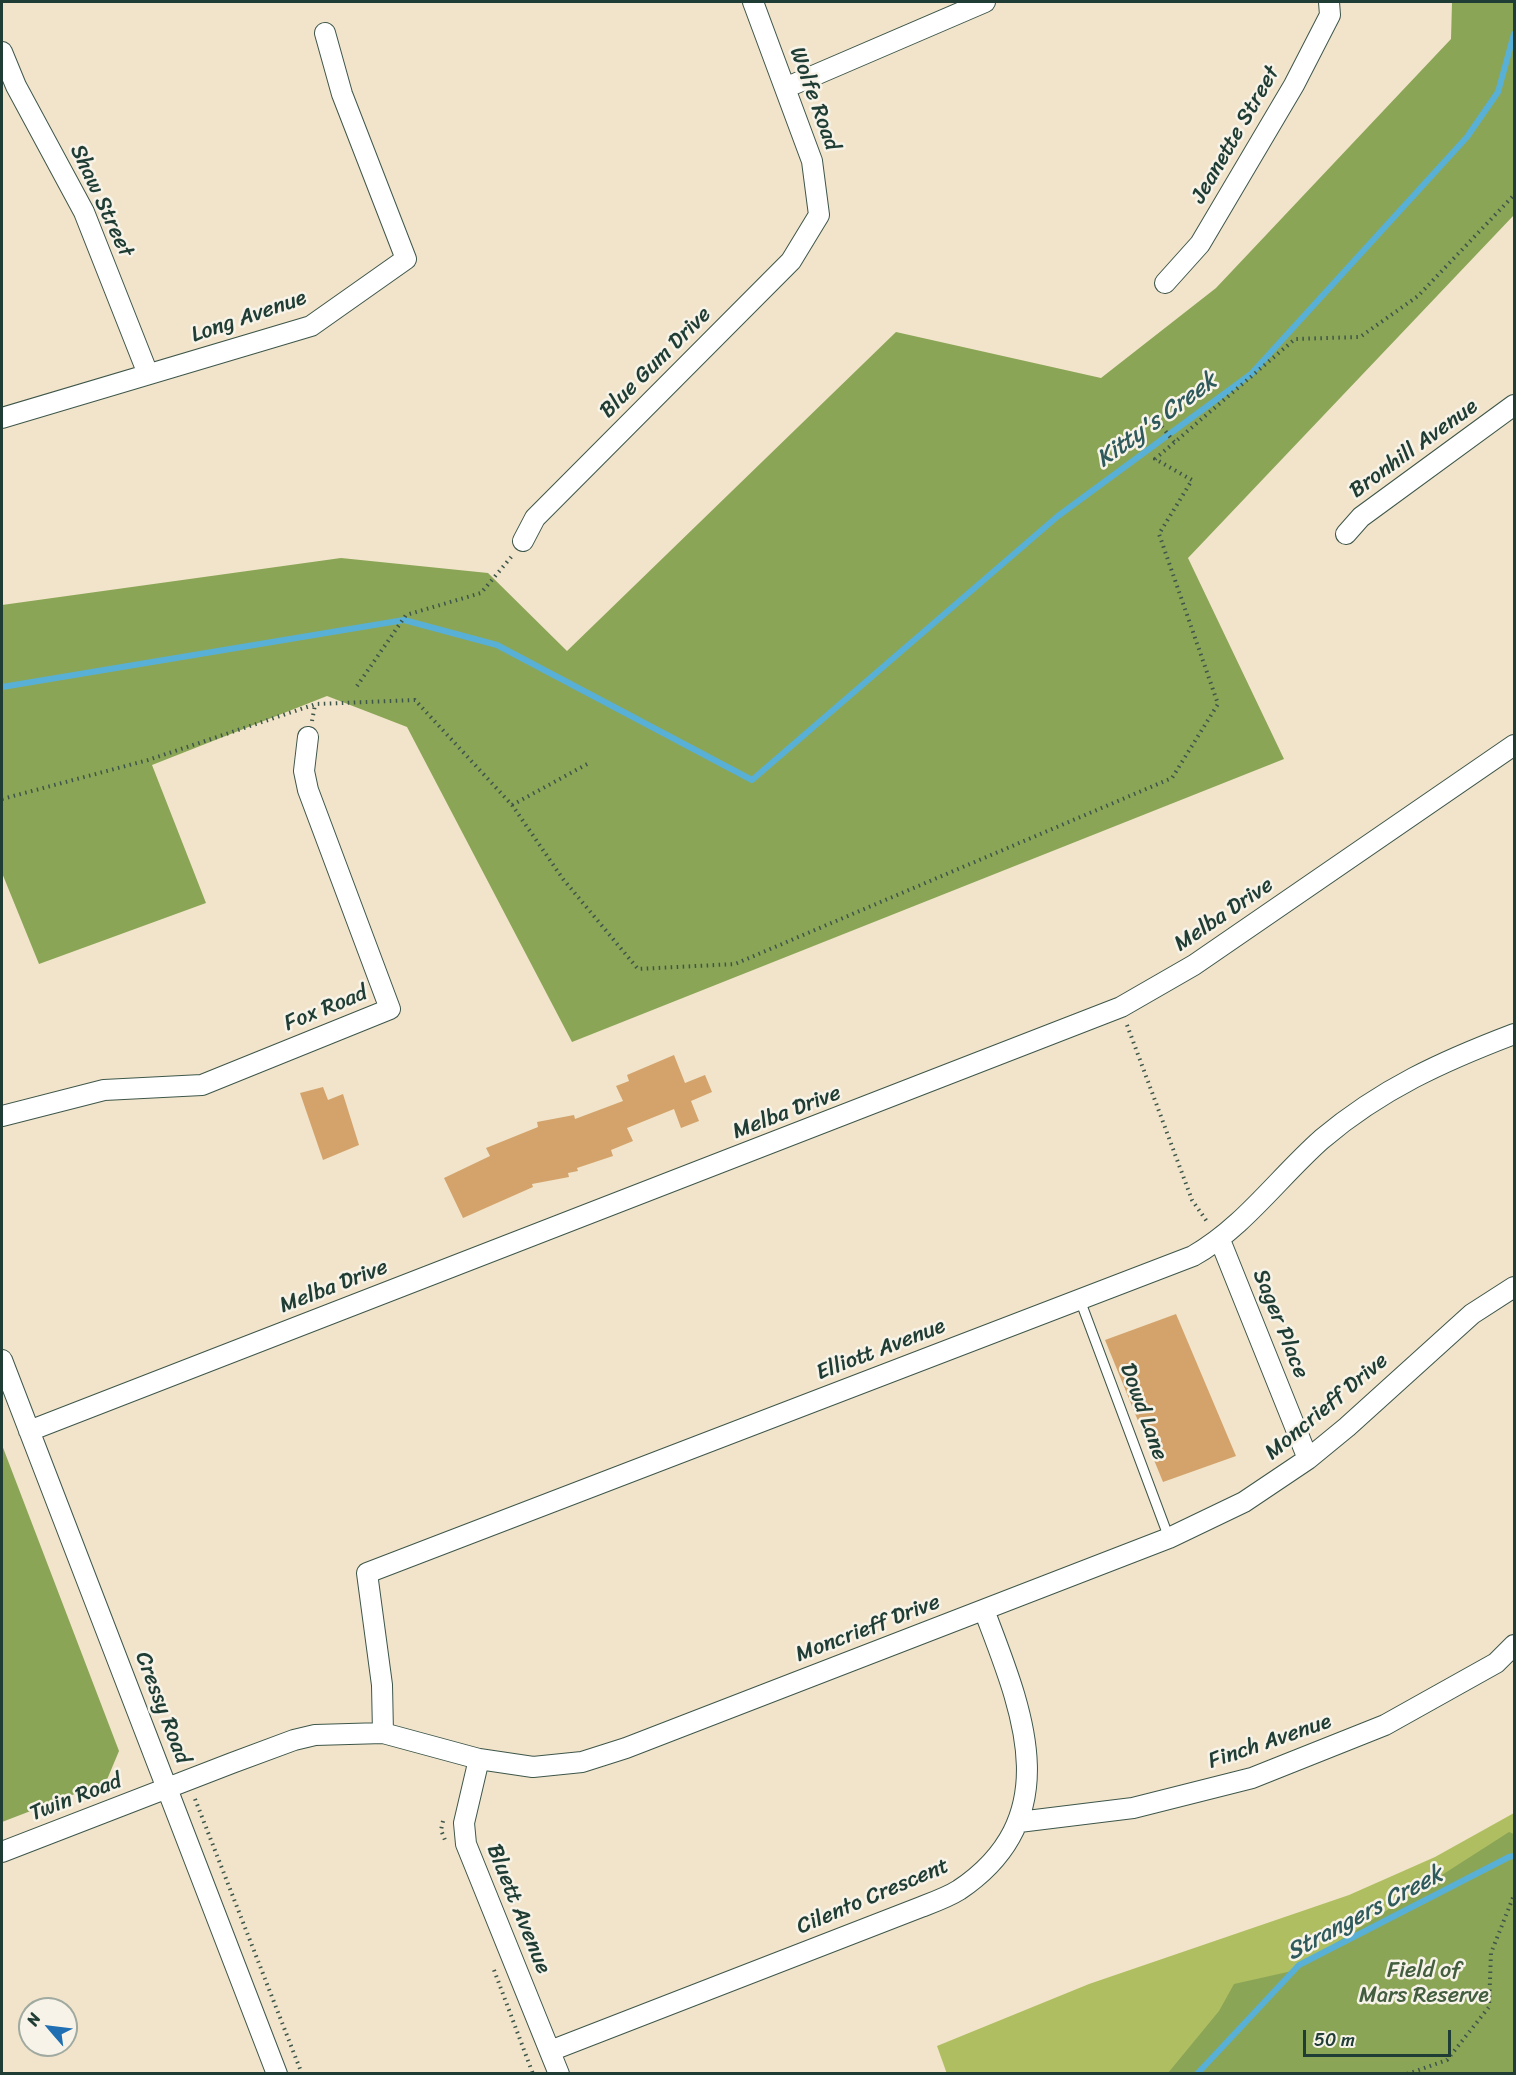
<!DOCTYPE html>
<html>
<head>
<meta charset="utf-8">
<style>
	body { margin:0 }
	#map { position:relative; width:1516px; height:2075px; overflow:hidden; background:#f1e4ca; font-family:Sriracha,sans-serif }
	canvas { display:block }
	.frame { position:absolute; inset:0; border:3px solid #1f3d34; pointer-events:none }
	.north { position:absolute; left:18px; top:1997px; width:60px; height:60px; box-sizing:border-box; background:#f7f3e8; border:2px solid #a1aaa0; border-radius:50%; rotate:298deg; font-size:16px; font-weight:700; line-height:24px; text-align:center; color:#1f3d34 }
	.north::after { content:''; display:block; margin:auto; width:21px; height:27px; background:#1f6fb2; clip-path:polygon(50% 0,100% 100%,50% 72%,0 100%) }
	.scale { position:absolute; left:1303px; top:2030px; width:148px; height:27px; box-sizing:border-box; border:3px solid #1f3d34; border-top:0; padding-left:8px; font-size:18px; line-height:21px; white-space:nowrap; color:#1f3d34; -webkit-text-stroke:4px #f7f3e8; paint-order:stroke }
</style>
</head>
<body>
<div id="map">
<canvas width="1516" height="2075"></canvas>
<div class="frame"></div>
<div class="north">N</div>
<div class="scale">50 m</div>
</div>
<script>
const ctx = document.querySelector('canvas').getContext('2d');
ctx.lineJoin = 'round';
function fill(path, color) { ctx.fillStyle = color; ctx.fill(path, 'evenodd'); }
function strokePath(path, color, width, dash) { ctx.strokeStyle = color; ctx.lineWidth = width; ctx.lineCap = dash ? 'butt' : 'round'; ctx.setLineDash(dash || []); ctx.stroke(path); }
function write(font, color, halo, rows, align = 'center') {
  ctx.font = font + ' Sriracha,sans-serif'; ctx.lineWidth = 5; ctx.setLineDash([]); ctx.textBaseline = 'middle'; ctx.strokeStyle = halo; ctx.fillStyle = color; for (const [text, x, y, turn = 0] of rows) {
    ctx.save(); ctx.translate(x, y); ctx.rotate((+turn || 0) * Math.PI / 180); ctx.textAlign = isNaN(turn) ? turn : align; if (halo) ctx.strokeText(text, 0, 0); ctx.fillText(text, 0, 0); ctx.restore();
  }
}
fill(new Path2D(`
	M1514 1813V2073L947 2074 937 2046 1089 1984 1349 1895 1435 1857Z`), '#afbe61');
fill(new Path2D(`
	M1452 2H1514V215L1188 558 1284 759 572 1042 407 727 327 696 152 765 206 903 39 964 2 873V605L341 558 488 573 567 651 896 332 1101 378 1216 288 1451 39Z
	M2 1445 119 1751 106 1782 2 1822Z
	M1509 1832 1514 1834V2073H1168L1219 2011 1234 1984 1292 1971Z`), '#8ba557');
strokePath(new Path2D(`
	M2 687 404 620 497 645 752 780 1058 516 1251 374 1467 137 1498 92 1514 34
	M1197 2074 1299 1965 1509 1857 1514 1856`), '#59b0d6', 6);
fill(new Path2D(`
	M674 1055 685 1083 705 1075 712 1092 691 1101 699 1121 681 1128 674 1109 627 1128 633 1141 611 1150 613 1156 577 1168 578 1171 568 1173 569 1177 532 1184 533 1187 463 1218 444 1178 490 1156 486 1148 538 1127 537 1122 574 1115 575 1119 623 1101 616 1086 629 1081 627 1075Z
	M323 1087 328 1100 343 1094 359 1145 323 1160 300 1093Z
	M1176 1314 1236 1456 1163 1482 1105 1340Z`), '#d3a36b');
const service = new Path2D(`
	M1080 1300 1169 1538`);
const minor = new Path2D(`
	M2 52 16 86 84 212 148 374
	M785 88 985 2
	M1165 283 1200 244 1294 85 1330 15 1329 2
	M2 418 311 326 406 259 342 94 325 33
	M1346 534 1361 517 1514 405
	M523 541 535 518 791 261 819 215 812 161 753 2
	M2 1116 104 1090 202 1085 390 1009 308 790 304 771 308 737
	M1220 1240 1308 1459
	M2 1360 277 2074
	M29 1431 1121 1007 1194 965 1514 745
	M383 1733 382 1685 367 1573 1193 1256C1244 1227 1278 1178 1322 1139 1381 1089 1443 1061 1514 1034
	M479 1759 464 1823 466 1844 559 2074
	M1019 1822 1133 1808 1252 1778 1385 1725 1496 1663 1514 1645
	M2 1852 232 1763 294 1740 315 1735 383 1733 479 1759 533 1767 582 1762 626 1748 1169 1538 1244 1502 1308 1459 1347 1427 1472 1314 1514 1287
	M550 2051 921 1907C934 1902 948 1897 959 1890 1069 1816 1021 1708 984 1610`);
strokePath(service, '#3e564a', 11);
strokePath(minor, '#3e564a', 22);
strokePath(new Path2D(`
	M1158 422 1175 443
	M357 686 406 615 481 593 512 556
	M312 721 315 705
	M2 799 148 760 316 704 415 700 512 805 563 879 638 969 735 964 1172 778 1218 704 1159 534 1192 480 1155 459 1295 339 1360 337 1418 296 1514 195
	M512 805 591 762
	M1127 1025 1192 1200 1208 1223
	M195 1799 302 2074
	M443 1821 441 1830 445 1840
	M494 1970 533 2074
	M1407 2074 1447 2060 1489 2007 1491 1953 1514 1895`), '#3e564a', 4, [1.5, 4.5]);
strokePath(service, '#fff', 9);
strokePath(minor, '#fff', 20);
write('22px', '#1f3d34', '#f7f3e8', [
	["Wolfe Road",814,99,70],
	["Jeanette Street",1236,135,-60],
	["Shaw Street",101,201,65],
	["Long Avenue",249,317,-19],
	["Blue Gum Drive",656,363,-45],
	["Bronhill Avenue",1414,449,-36],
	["Melba Drive",1224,915,-34],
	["Fox Road",326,1009,-22],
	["Melba Drive",787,1113,-21],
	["Melba Drive",334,1287,-21],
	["Sager Place",1280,1324,68],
	["Elliott Avenue",881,1350,-21],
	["Moncrieff Drive",1327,1407,-40],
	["Dowd Lane",1143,1412,70],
	["Moncrieff Drive",868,1629,-21],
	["Cressy Road",162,1708,69],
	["Finch Avenue",1270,1742,-19],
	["Twin Road",76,1798,-21],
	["Cilento Crescent",873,1897,-23],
	["Bluett Avenue",518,1909,68]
]);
write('22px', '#435d3f', '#f7f3e8', [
	["Field of",1424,1971],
	["Mars Reserve",1424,1996]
]);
write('italic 24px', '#2e5a5c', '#f7f3e8', [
	["Kitty's Creek",1157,421,-36],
	["Strangers Creek",1365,1914,-28]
]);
</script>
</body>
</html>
